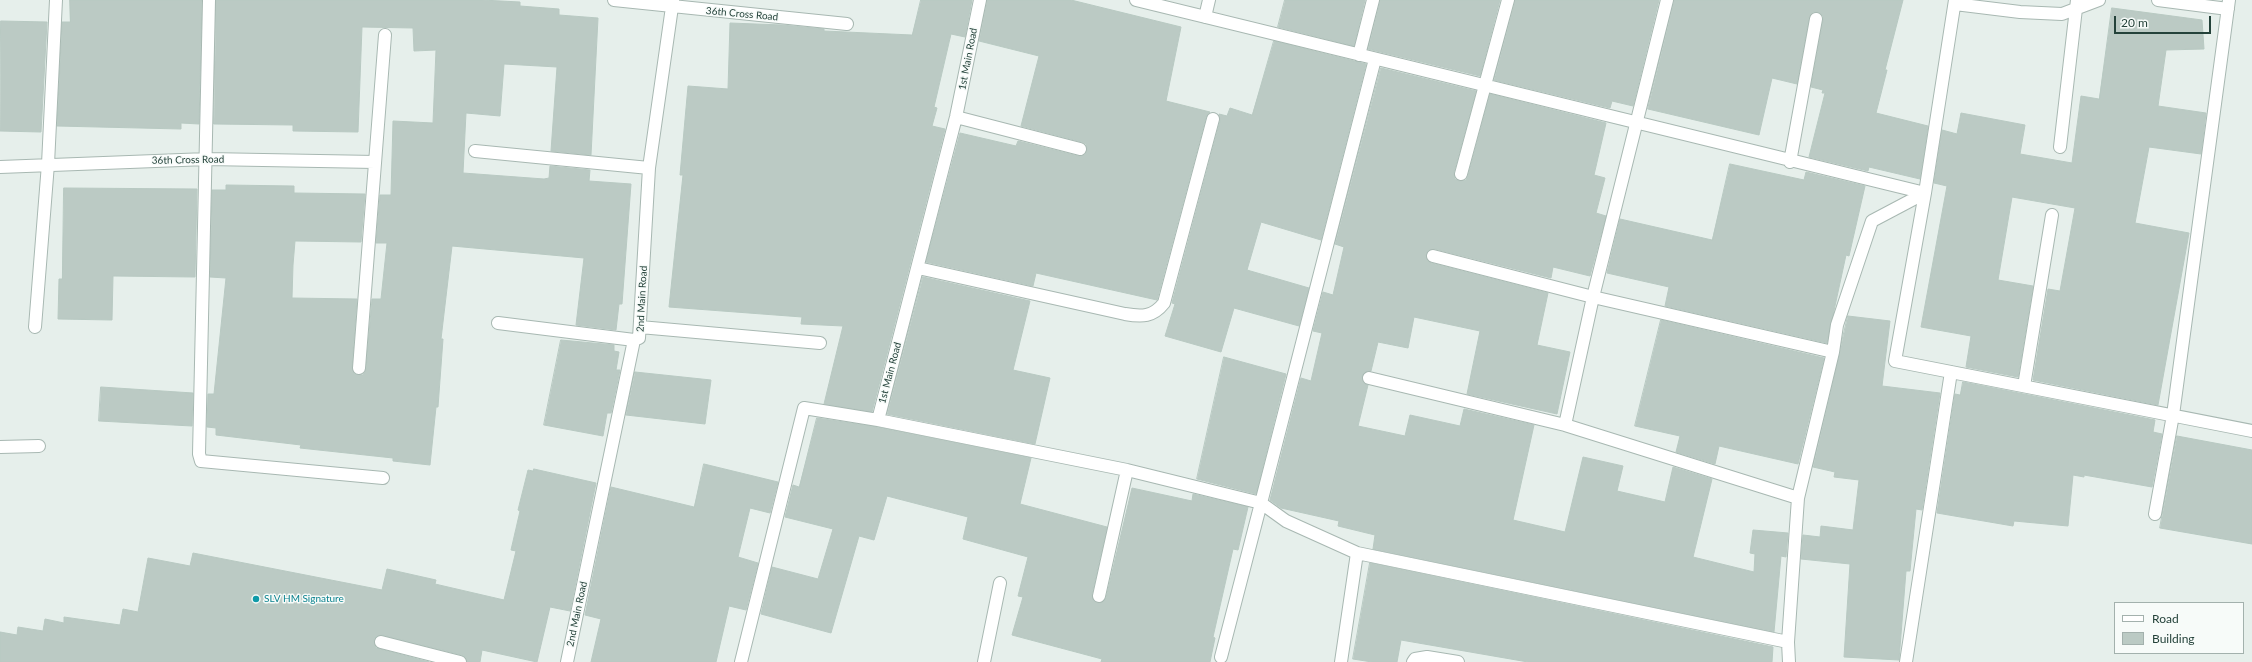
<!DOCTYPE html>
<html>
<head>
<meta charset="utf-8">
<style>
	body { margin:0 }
	#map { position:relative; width:2252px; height:662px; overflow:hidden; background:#e6efeb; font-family:Lato,sans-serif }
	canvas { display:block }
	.legend { position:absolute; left:2114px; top:602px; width:130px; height:52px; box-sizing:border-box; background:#f7fbf9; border:1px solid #a3b1ad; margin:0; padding:5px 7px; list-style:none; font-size:12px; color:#24423a }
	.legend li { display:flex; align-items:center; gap:8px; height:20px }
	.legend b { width:20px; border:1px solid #a3b1ad }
	.scale { position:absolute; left:2114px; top:16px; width:97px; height:18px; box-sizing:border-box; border:2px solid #24423a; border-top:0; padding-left:5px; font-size:12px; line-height:14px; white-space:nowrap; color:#24423a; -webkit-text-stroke:3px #f7fbf9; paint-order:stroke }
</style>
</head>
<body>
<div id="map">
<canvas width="2252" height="662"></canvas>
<ul class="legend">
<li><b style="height:5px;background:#fff"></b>Road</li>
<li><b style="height:11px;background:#bbcac4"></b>Building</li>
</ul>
<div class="scale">20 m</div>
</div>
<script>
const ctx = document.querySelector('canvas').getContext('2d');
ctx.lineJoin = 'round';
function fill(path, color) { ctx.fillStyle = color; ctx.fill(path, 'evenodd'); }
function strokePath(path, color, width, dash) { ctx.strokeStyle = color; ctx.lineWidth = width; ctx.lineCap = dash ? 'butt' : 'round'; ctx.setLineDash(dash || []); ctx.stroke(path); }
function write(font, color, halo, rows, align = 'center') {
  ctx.font = font + ' Lato,sans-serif'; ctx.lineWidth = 3; ctx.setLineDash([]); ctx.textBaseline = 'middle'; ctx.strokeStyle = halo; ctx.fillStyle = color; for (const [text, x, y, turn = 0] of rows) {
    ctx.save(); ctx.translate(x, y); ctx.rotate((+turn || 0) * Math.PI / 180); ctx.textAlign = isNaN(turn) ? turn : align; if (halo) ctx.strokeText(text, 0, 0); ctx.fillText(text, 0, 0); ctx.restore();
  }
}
const building = new Path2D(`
	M70 0H202L199 124 181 123V129L57 126 62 22H70Z
	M216 0H482L520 2V6L559 9V15L598 18 591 155 551 151 557 67 504 64 500 116 466 113 463 173 544 179 549 178 550 166 590 170 589 181 631 184 622 304H619L616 330 576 325 584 258 452 246 441 339H443L438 407H436L430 465 393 461V458L300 448 301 445 216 435V428L207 427 208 394H214L226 278 210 277 212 190H226V185L294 186V193L365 194 361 242 295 241 293 265 292 298 357 299 352 368 355 374 363 375 366 369 372 299H381L387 243H376L380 195H391L393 121 433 123 436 50 414 51 413 28 362 27 358 132 293 131V125L214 124Z
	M921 0H972L965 37 951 34 934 107 937 108 932 126 945 129 872 412 824 404 843 326 801 324 802 317 669 307 683 175H680L688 86 728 89 730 23 782 25 824 29V31L912 35Z
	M987 0H1071L1181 27 1166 101 1210 112 1206 117 1157 300 1036 273 1033 286 926 262 960 133 1016 146 1018 141 1078 156 1085 154 1087 150 1086 144 1082 142 1021 126 1039 56 979 41Z
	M1285 0H1365L1354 46 1278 27Z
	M1380 0H1500L1480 76 1368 49Z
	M1515 0H1659L1633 106 1612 101 1610 108 1494 80Z
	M1674 0H1903L1885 70H1887L1876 113 1928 126 1920 179 1869 167 1868 171 1809 157 1825 93H1822L1823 90 1811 87 1823 20V16L1818 12H1813L1809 18 1797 84 1772 78 1759 135 1648 109Z
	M2112 8 2202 20 2204 49 2166 50 2158 106 2206 113 2201 154 2149 147 2135 223 2189 233 2158 405 2033 380 2048 289 2060 291 2075 208 2012 197 1998 280 2033 286 2018 377 1966 367 1971 336 1921 327 1947 186 1934 183 1942 130 1957 134 1961 113 2025 125 2020 154 2072 163 2081 96 2099 99Z
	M1 21 47 22 41 132 0 131Z
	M1274 41 1366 64 1321 240 1261 222 1247 270 1309 288 1299 326 1234 308 1221 352 1165 336 1175 304 1172 303 1220 121 1219 114 1227 116 1230 108 1252 115Z
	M1381 68 1476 91 1454 172 1455 179 1459 181 1466 180 1468 176 1490 94 1606 123 1594 175 1605 178 1596 213 1606 216 1590 276 1553 267 1551 278 1435 249 1428 251 1426 255 1428 261 1431 263 1548 293 1537 345 1570 352 1557 414 1467 394 1480 331 1414 317 1408 348 1378 342 1371 371 1364 373 1362 377 1364 383 1368 385 1358 426 1405 436 1410 415 1460 426 1464 409 1534 425 1513 520 1565 532 1583 457 1623 466 1617 491 1665 502 1673 467 1712 479 1693 557 1754 572 1755 554 1750 553 1753 530 1788 533 1786 557 1781 556 1774 632 1373 549 1375 535 1338 526 1339 521 1281 508 1270 500 1301 378 1311 381 1322 333 1313 331 1323 292 1333 295 1344 247 1335 244Z
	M1730 164 1804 180 1806 172 1865 186 1849 256 1846 255 1827 343 1665 306 1669 287 1607 273 1620 219 1712 240Z
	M64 188 197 189 195 277 113 276 112 320 58 319 59 279H62Z
	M923 277 1030 301 1013 370 1050 378 1035 444 887 414Z
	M1848 316 1890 321 1882 386 1940 393 1922 510 1916 509 1910 571H1906L1899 660 1844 657 1850 564 1801 559 1803 535 1820 537 1821 526 1853 530 1859 480 1834 477 1835 472 1813 467Z
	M1661 320 1824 358 1798 464 1719 446 1715 464 1676 452 1680 436 1635 426Z
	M561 340 614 345V351L619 352 616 370H620L611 413H607L603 436 544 425Z
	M1224 357 1286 374 1256 494 1197 479Z
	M635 372 711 380 705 424 626 415Z
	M1963 382 2155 420 2153 432 2162 434 2152 487 2084 475V477L2073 475 2068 526 2014 521 2013 526 1937 513 1955 394 1960 395Z
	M101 387 193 393 192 426 99 421Z
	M817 418 877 427 1031 458 1020 504 1107 527 1092 594 1094 601 1098 603 1104 601 1106 598 1132 488 1192 501 1193 494 1248 507 1238 550 1233 549 1213 637 1215 638 1210 662H1101L1102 659 1012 635 1023 597 1018 596 1028 557 963 539 968 517 887 496 874 540 859 536 831 633 761 614 772 567 818 579 833 529 785 517 793 485 799 487Z
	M2177 436 2252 450V544L2160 528Z
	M704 464 778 482 770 513 750 508 738 557 758 563 746 610 729 606 716 662H591L601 619 585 615 611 487 694 507Z
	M534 469 596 483 570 611 550 607 537 662 482 650 480 662H467L465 657 462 655 382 635 376 637 374 640 376 648 429 662H0V632L17 635 18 627 43 631 45 619 64 623V617L120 625 123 609 138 612 148 558 190 566 193 553 382 590 387 569 436 580 435 584 504 600 516 551 511 550 520 511 518 510 528 470 533 471Z
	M1370 563 1773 647 1772 662H1528L1401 640 1397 662H1372L1353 659Z`);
fill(building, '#bbcac4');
strokePath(building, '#b8c9c2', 1);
const service = new Path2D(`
	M1413 662 1415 659 1427 657 1458 662`);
const minor = new Path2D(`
	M209 0 199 454 201 461 383 478
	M614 0 847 24
	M1136 0 1925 193
	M1667 0 1593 297 1565 425 1798 498
	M1955 0 1925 193 1895 361 2252 431
	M2158 0 2228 9
	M1955 4 2020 12 2062 14 2099 0
	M1205 17 1209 0
	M1359 55 1373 0
	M956 117 1080 149
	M2060 147 2077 0
	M475 151 649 168
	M1790 162 1816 19
	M0 167 207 159 375 162
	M1461 174 1508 0
	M1433 256 1593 297 1833 352
	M918 268 1125 314C1142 317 1153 317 1164 303L1213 119
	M498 323 634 340
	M35 327 48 164 56 0
	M640 327 820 343
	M359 368 385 35
	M1369 378 1565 425
	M2024 386 2052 215
	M878 420 1127 470 1261 503 1375 59
	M0 447 39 446
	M2155 514 2173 415 2229 0
	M1099 596 1127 470
	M381 642 460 662
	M1221 657 1261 503 1286 521 1357 553 1788 642
	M567 662 634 340 639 338 649 168 673 0
	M741 662 804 408 878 420 956 117 980 0
	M984 662 1000 583
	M1341 662 1357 553
	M1789 662 1788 642 1798 498 1833 352 1837 325 1872 221 1925 193
	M1906 662 1951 372`);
strokePath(service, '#a8b8b2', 14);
strokePath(minor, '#a8b8b2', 14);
strokePath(service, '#fff', 12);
strokePath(minor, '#fff', 12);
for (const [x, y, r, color] of [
	[256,599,4,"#0f9aa8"]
]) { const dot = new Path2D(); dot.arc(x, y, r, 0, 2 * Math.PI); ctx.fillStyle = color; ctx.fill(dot); strokePath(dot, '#f7fbf9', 1.5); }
write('10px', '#24423a', '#f7fbf9', [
	["36th Cross Road",742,14,5],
	["1st Main Road",968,59,-79],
	["36th Cross Road",188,160,-1],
	["2nd Main Road",642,299,-87],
	["1st Main Road",890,373,-75],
	["2nd Main Road",577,614,-78]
]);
write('10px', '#0d838f', '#f7fbf9', [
	["SLV HM Signature",264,599]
], 'left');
</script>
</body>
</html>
